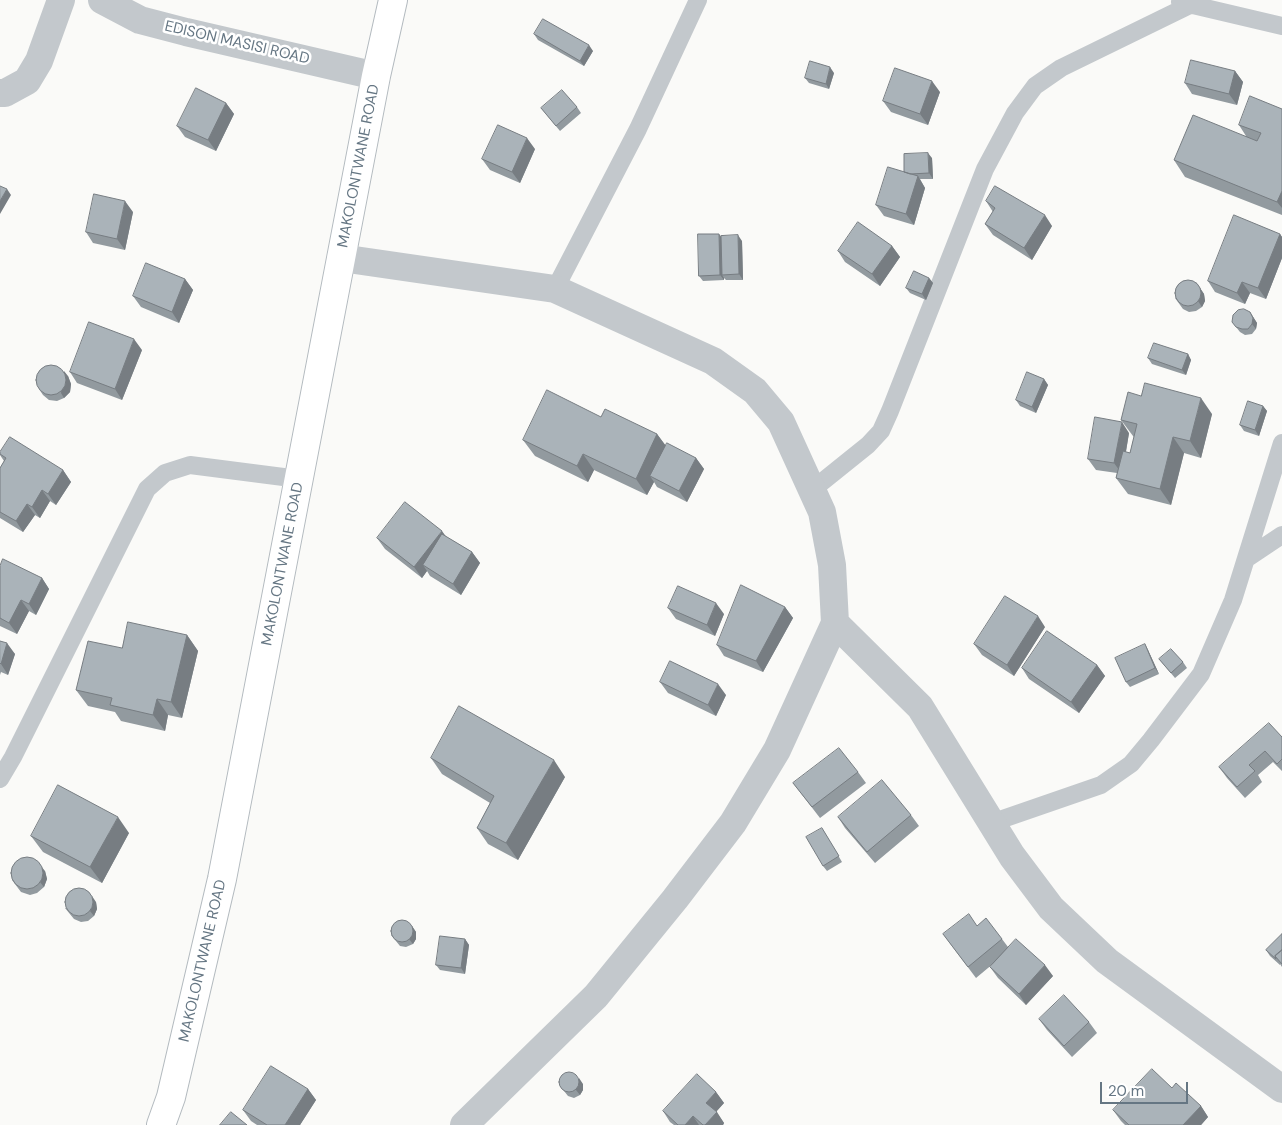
<!DOCTYPE html>
<html>
<head>
<meta charset="utf-8">
<style>
	body { margin:0 }
	#map { position:relative; width:1282px; height:1125px; overflow:hidden; background:#fafaf8; font-family:"DM Sans",sans-serif }
	canvas { display:block }
	.scale { position:absolute; left:1100px; top:1082px; width:88px; height:22px; box-sizing:border-box; border:2px solid #657683; border-top:0; padding-left:6px; font-size:15px; line-height:18px; white-space:nowrap; color:#657683; -webkit-text-stroke:4px #fff; paint-order:stroke }
</style>
</head>
<body>
<div id="map">
<canvas width="1282" height="1125"></canvas>
<div class="scale">20 m</div>
</div>
<script>
const ctx = document.querySelector('canvas').getContext('2d');
ctx.lineJoin = 'round';
function strokePath(path, color, width, dash) { ctx.strokeStyle = color; ctx.lineWidth = width; ctx.lineCap = dash ? 'butt' : 'round'; ctx.setLineDash(dash || []); ctx.stroke(path); }
function fill(path, color) { ctx.fillStyle = color; ctx.fill(path, 'evenodd'); }
function write(font, color, halo, rows, align = 'center') {
  ctx.font = font + ' "DM Sans",sans-serif'; ctx.lineWidth = 5; ctx.setLineDash([]); ctx.textBaseline = 'middle'; ctx.strokeStyle = halo; ctx.fillStyle = color; for (const [text, x, y, turn = 0] of rows) {
    ctx.save(); ctx.translate(x, y); ctx.rotate((+turn || 0) * Math.PI / 180); ctx.textAlign = isNaN(turn) ? turn : align; if (halo) ctx.strokeText(text, 0, 0); ctx.fillText(text, 0, 0); ctx.restore();
  }
}
const secondary = new Path2D(`
	M161 1125 171 1097 222 879 376 76 393 0`);
strokePath(secondary, '#b3babf', 30);
strokePath(new Path2D(`
	M1180 2 1282 26
	M555 289 638 129 698 0
	M812 490 868 445 881 431 890 411 985 169 1015 113 1035 86 1061 68 1192 4
	M1246 559 1282 535
	M0 779 13 757 147 489 165 473 190 465 299 479
	M991 823 1101 785 1131 764 1151 740 1201 674 1233 600 1282 443`), '#c3c8cc', 18);
strokePath(new Path2D(`
	M102 0 140 20 186 32 376 76
	M0 93H5L27 81 39 61 61 0
	M341 258 555 289 713 361 755 391 781 422 822 512 832 565 835 623 777 750 733 823 675 899 596 996 464 1125
	M835 623 920 707 1012 856 1051 908 1107 961 1282 1089`), '#c3c8cc', 28);
strokePath(secondary, '#fff', 28);
fill(new Path2D(`
	M534 34 593 51 584 66 538 40Z
	M1235 71 1243 82 1237 105 1192 94 1185 83Z
	M834 73 829 89 809 83 805 78Z
	M940 92 928 125 891 112 883 101Z
	M226 103 234 114 216 151 185 137 177 126Z
	M577 107 581 113 560 131 541 108Z
	M1282 109V215L1185 177 1174 160 1246 136 1239 125Z
	M535 149 520 183 490 170 482 159Z
	M932 158 933 179H920L925 188 914 225 884 216 876 205 904 172Z
	M986 201 1052 226 1032 260 993 235 985 224 993 212Z
	M133 212 125 250 93 243 86 232Z
	M1280 234 1282 237V258L1266 299 1250 293 1245 304 1215 292 1208 281Z
	M721 237 742 241 743 280H726L724 278V280L703 281 699 276Z
	M892 246 900 257 880 286 845 262 838 251Z
	M929 278 933 283 926 300 910 293 906 288Z
	M185 279 193 290 179 323 141 307 133 296Z
	M1196 282 1204 294 1205 301 1202 307 1196 311 1189 312 1183 309 1175 298Z
	M1250 312 1257 323 1256 329 1252 334 1245 335 1240 332 1232 322Z
	M142 350 122 400 77 383 70 372Z
	M1188 354 1191 360 1186 375 1152 364 1148 358Z
	M68 376 71 384 70 392 64 398 57 401 49 400 43 395 39 389Z
	M1044 379 1048 385 1036 413 1020 406 1016 400Z
	M1263 406 1267 411 1259 436 1244 431 1240 425Z
	M1212 414 1201 458 1184 453 1171 505 1128 494 1116 478 1117 473 1096 470 1088 459 1129 433 1126 452 1130 453 1134 437 1133 436 1121 420Z
	M601 417 657 434 665 445 696 458 704 469 687 502 657 487 654 482 647 495 594 470 588 482 535 456 523 440Z
	M0 452 63 470 71 482 56 505 50 501 40 518 35 515 23 532 0 518V468L4 461 0 455Z
	M445 536 472 552 480 563 461 595 430 576 427 571 422 578 385 549 377 538Z
	M0 566 42 578 49 589 36 615 29 611 17 634 0 626Z
	M785 607 793 618 763 672 724 656 717 645Z
	M668 608 724 614 715 636 676 619Z
	M1045 627 1014 676 982 655 974 644Z
	M187 635 198 651 182 718 168 715 165 731 121 721 115 712 88 706 76 690 122 648Z
	M0 641 15 654 8 675 1 672 0 675Z
	M1145 644 1148 650 1159 674 1130 687 1126 682Z
	M1159 659 1183 662 1187 668 1175 678Z
	M1097 665 1105 676 1079 713 1029 679 1022 668Z
	M660 682 726 695 716 716 668 693Z
	M1282 737V771L1273 762 1258 775 1262 782 1245 798 1227 778 1219 767Z
	M431 758 565 777 518 860 488 844 477 828 490 803 442 774Z
	M858 772 866 783 820 818 793 783Z
	M911 815 919 826 875 863 845 828 838 817Z
	M822 828 842 862 827 871 823 866Z
	M129 833 102 883 43 852 31 836Z
	M45 871 47 879 44 887 37 893 30 895 21 892 12 880Z
	M96 902 97 909 94 916 88 921 81 922 74 919 65 908Z
	M412 926 416 932V939L413 944 406 947 400 946 391 935Z
	M977 926 1002 939 1008 947 1053 976 1026 1005 998 978 990 967 994 963 976 978 943 934Z
	M1282 934V967L1280 964V965L1270 956 1266 950Z
	M465 939 469 945 465 974 440 970 436 965Z
	M1039 1019 1089 1022 1097 1033 1072 1057 1047 1030Z
	M583 1084V1090L580 1095 574 1098 568 1096 560 1086Z
	M1172 1088 1201 1106 1208 1117 1201 1125H1125L1121 1121 1113 1110Z
	M308 1089 316 1100 300 1125H257L251 1121 243 1110Z
	M716 1092 724 1103 716 1112 724 1123 723 1125H674L670 1122 663 1111Z`), '#929a9f');
fill(new Path2D(`
	M589 45 593 51 584 66 580 61Z
	M830 67 834 73 829 89 826 84Z
	M1235 71 1243 82 1237 105 1229 94Z
	M932 81 940 92 928 125 920 114Z
	M226 103 234 114 216 151 208 140Z
	M527 138 535 149 520 183 512 172Z
	M928 153 932 158 933 179 929 173Z
	M918 176 925 188 914 225 906 214Z
	M7 189 11 195 0 214V201Z
	M1282 191V208L1277 202Z
	M125 201 133 212 125 250 117 239Z
	M1045 215 1052 226 1032 260 1024 248Z
	M719 234 723 239 722 275 724 278V280L720 275Z
	M1280 234 1282 237V258L1266 299 1258 288Z
	M738 235 742 241 743 280 739 274Z
	M892 246 900 257 880 286 872 274Z
	M929 278 933 283 926 300 922 294Z
	M185 279 193 290 179 323 172 312Z
	M1242 282 1250 293 1245 304 1237 293Z
	M1200 288 1204 294 1205 301 1202 307 1198 301Z
	M1250 312 1257 323 1256 329 1252 324Z
	M134 339 142 350 122 400 115 389Z
	M1188 354 1191 360 1186 375 1182 370Z
	M64 371 68 376 71 384 70 392 64 398 61 393Z
	M1044 379 1048 385 1036 413 1032 407Z
	M1201 398 1212 414 1201 458 1190 441Z
	M1263 406 1267 411 1259 436 1255 430Z
	M1122 422 1129 433 1122 474 1114 463Z
	M657 434 669 450 650 476 654 482 647 495 636 479Z
	M1173 437 1184 453 1171 505 1160 489Z
	M583 454 594 470 588 482 577 466Z
	M696 458 704 469 687 502 679 491Z
	M63 470 71 482 56 505 48 494Z
	M42 490 50 501 40 518 32 507Z
	M27 504 35 515 23 532 16 521Z
	M442 531 450 542 423 565 427 571 422 578 414 567Z
	M472 552 480 563 461 595 453 584Z
	M42 578 49 589 36 615 29 604Z
	M21 600 29 611 17 634 9 623Z
	M716 603 724 614 715 636 707 625Z
	M785 607 793 618 763 672 756 661Z
	M1038 616 1045 627 1014 676 1007 665Z
	M187 635 198 651 182 718 171 702Z
	M7 643 15 654 8 675 1 664Z
	M1145 644 1148 650 1159 674 1155 668Z
	M1097 665 1105 676 1079 713 1071 702Z
	M718 684 726 695 716 716 708 705Z
	M157 699 168 715 165 731 153 715Z
	M554 760 565 777 518 860 506 843Z
	M118 817 129 833 102 883 90 867Z
	M41 866 45 871 47 879 44 887 40 882Z
	M92 896 96 902 97 909 94 916 90 911Z
	M412 926 416 932V939L413 944 409 939Z
	M465 939 469 945 465 974 461 968Z
	M1045 965 1053 976 1026 1005 1019 994Z
	M579 1078 583 1084V1090L580 1095 576 1090Z
	M308 1089 316 1100 300 1125H285Z
	M716 1092 724 1103 714 1114 706 1103Z
	M1201 1106 1208 1117 1201 1125H1183Z
	M717 1112 724 1123 723 1125H705Z
	M693 1116 699 1125H685Z`), '#777d82');
const building = new Path2D(`
	M543 19 589 45 580 61 534 34Z
	M1191 60 1235 71 1229 94 1185 83Z
	M810 61 830 67 826 84 805 78Z
	M895 68 932 81 920 114 883 101Z
	M196 88 226 103 208 140 177 126Z
	M562 90 577 107 556 126 541 108Z
	M1250 96 1282 109V191L1277 202 1174 160 1193 115 1257 141 1261 133 1239 125Z
	M498 125 527 138 512 172 482 159Z
	M928 153 929 173 910 174 904 172V154Z
	M888 167 918 176 906 214 876 205Z
	M0 186 7 189 0 201Z
	M995 186 1045 215 1024 248 985 224 995 208 986 201Z
	M94 194 125 201 117 239 86 232Z
	M1234 215 1280 234 1258 288 1242 282 1237 293 1208 281Z
	M858 222 892 246 872 274 838 251Z
	M698 234H719L720 275 699 276Z
	M738 235 739 274 722 275 721 236Z
	M146 263 185 279 172 312 133 296Z
	M914 271 929 278 922 294 906 288Z
	M1175 293a13 13 0 1 1 26 0a13 13 0 1 1-26 0Z
	M1244 309 1250 312 1253 318 1252 324 1248 329H1242L1236 327 1232 322 1233 315 1238 310Z
	M89 322 134 339 115 389 70 372Z
	M1154 343 1188 354 1182 370 1148 358Z
	M36 380a15 15 0 1 1 30 0a15 15 0 1 1-30 0Z
	M1027 372 1044 379 1032 407 1016 400Z
	M1145 383 1201 398 1190 441 1173 437 1160 489 1116 478 1123 451 1130 453 1137 424 1121 420 1128 392 1141 396Z
	M547 390 601 417 605 409 657 434 636 479 583 454 577 466 523 440Z
	M1248 401 1263 406 1255 430 1240 425Z
	M1095 417 1122 422 1114 463 1088 459Z
	M10 437 63 470 48 494 42 490 32 507 27 504 16 521 0 512V468L6 458 0 454V452Z
	M667 443 696 458 679 491 650 476Z
	M405 502 442 531 414 567 377 538Z
	M442 534 472 552 453 584 423 565Z
	M3 559 42 578 29 604 21 600 9 623 0 618V566Z
	M741 585 785 607 756 661 717 645Z
	M678 586 716 603 707 625 668 608Z
	M1005 596 1038 616 1007 665 974 644Z
	M128 622 187 635 171 702 157 699 153 715 110 705 112 698 76 690 88 641 122 648Z
	M1047 631 1097 665 1071 702 1022 668Z
	M0 641 7 643 1 664 0 663Z
	M1145 644 1155 668 1126 682 1115 658Z
	M1171 649 1183 662 1171 673 1159 659Z
	M670 661 718 684 708 705 660 682Z
	M459 706 554 760 506 843 477 828 494 796 431 758Z
	M1269 723 1282 737V759L1277 764 1265 751 1249 765 1255 771 1237 787 1219 767Z
	M839 748 858 772 812 807 793 783Z
	M882 780 911 815 867 852 838 817Z
	M58 785 118 817 90 867 31 836Z
	M822 828 839 856 823 866 806 837Z
	M11 873a16 16 0 1 1 32 0a16 16 0 1 1-32 0Z
	M65 902a14 14 0 1 1 28 0a14 14 0 1 1-28 0Z
	M969 914 977 926 986 918 1002 939 968 967 943 934Z
	M391 931a11 11 0 1 1 22 0a11 11 0 1 1-22 0Z
	M1282 934V950L1275 956 1276 959 1266 950Z
	M440 936 465 939 461 968 436 965Z
	M1016 939 1045 965 1019 994 990 967Z
	M1282 950V964L1275 956Z
	M1064 995 1089 1022 1064 1046 1039 1019Z
	M271 1066 308 1089 285 1125H267L243 1110Z
	M1152 1069 1172 1088 1176 1083 1201 1106 1183 1125H1129L1113 1110Z
	M559 1082a10 10 0 1 1 20 0a10 10 0 1 1-20 0Z
	M697 1074 716 1092 706 1103 717 1112 705 1125H703L693 1116 685 1125H678L663 1111Z
	M231 1112 247 1125H220Z`);
fill(building, '#aab3b9');
strokePath(building, '#777d82', 1);
write('15px', '#657683', '#fff', [
	["EDISON MASISI ROAD",237,43,13],
	["MAKOLONTWANE ROAD",359,166,-79],
	["MAKOLONTWANE ROAD",283,564,-79],
	["MAKOLONTWANE ROAD",203,961,-77]
]);
</script>
</body>
</html>
